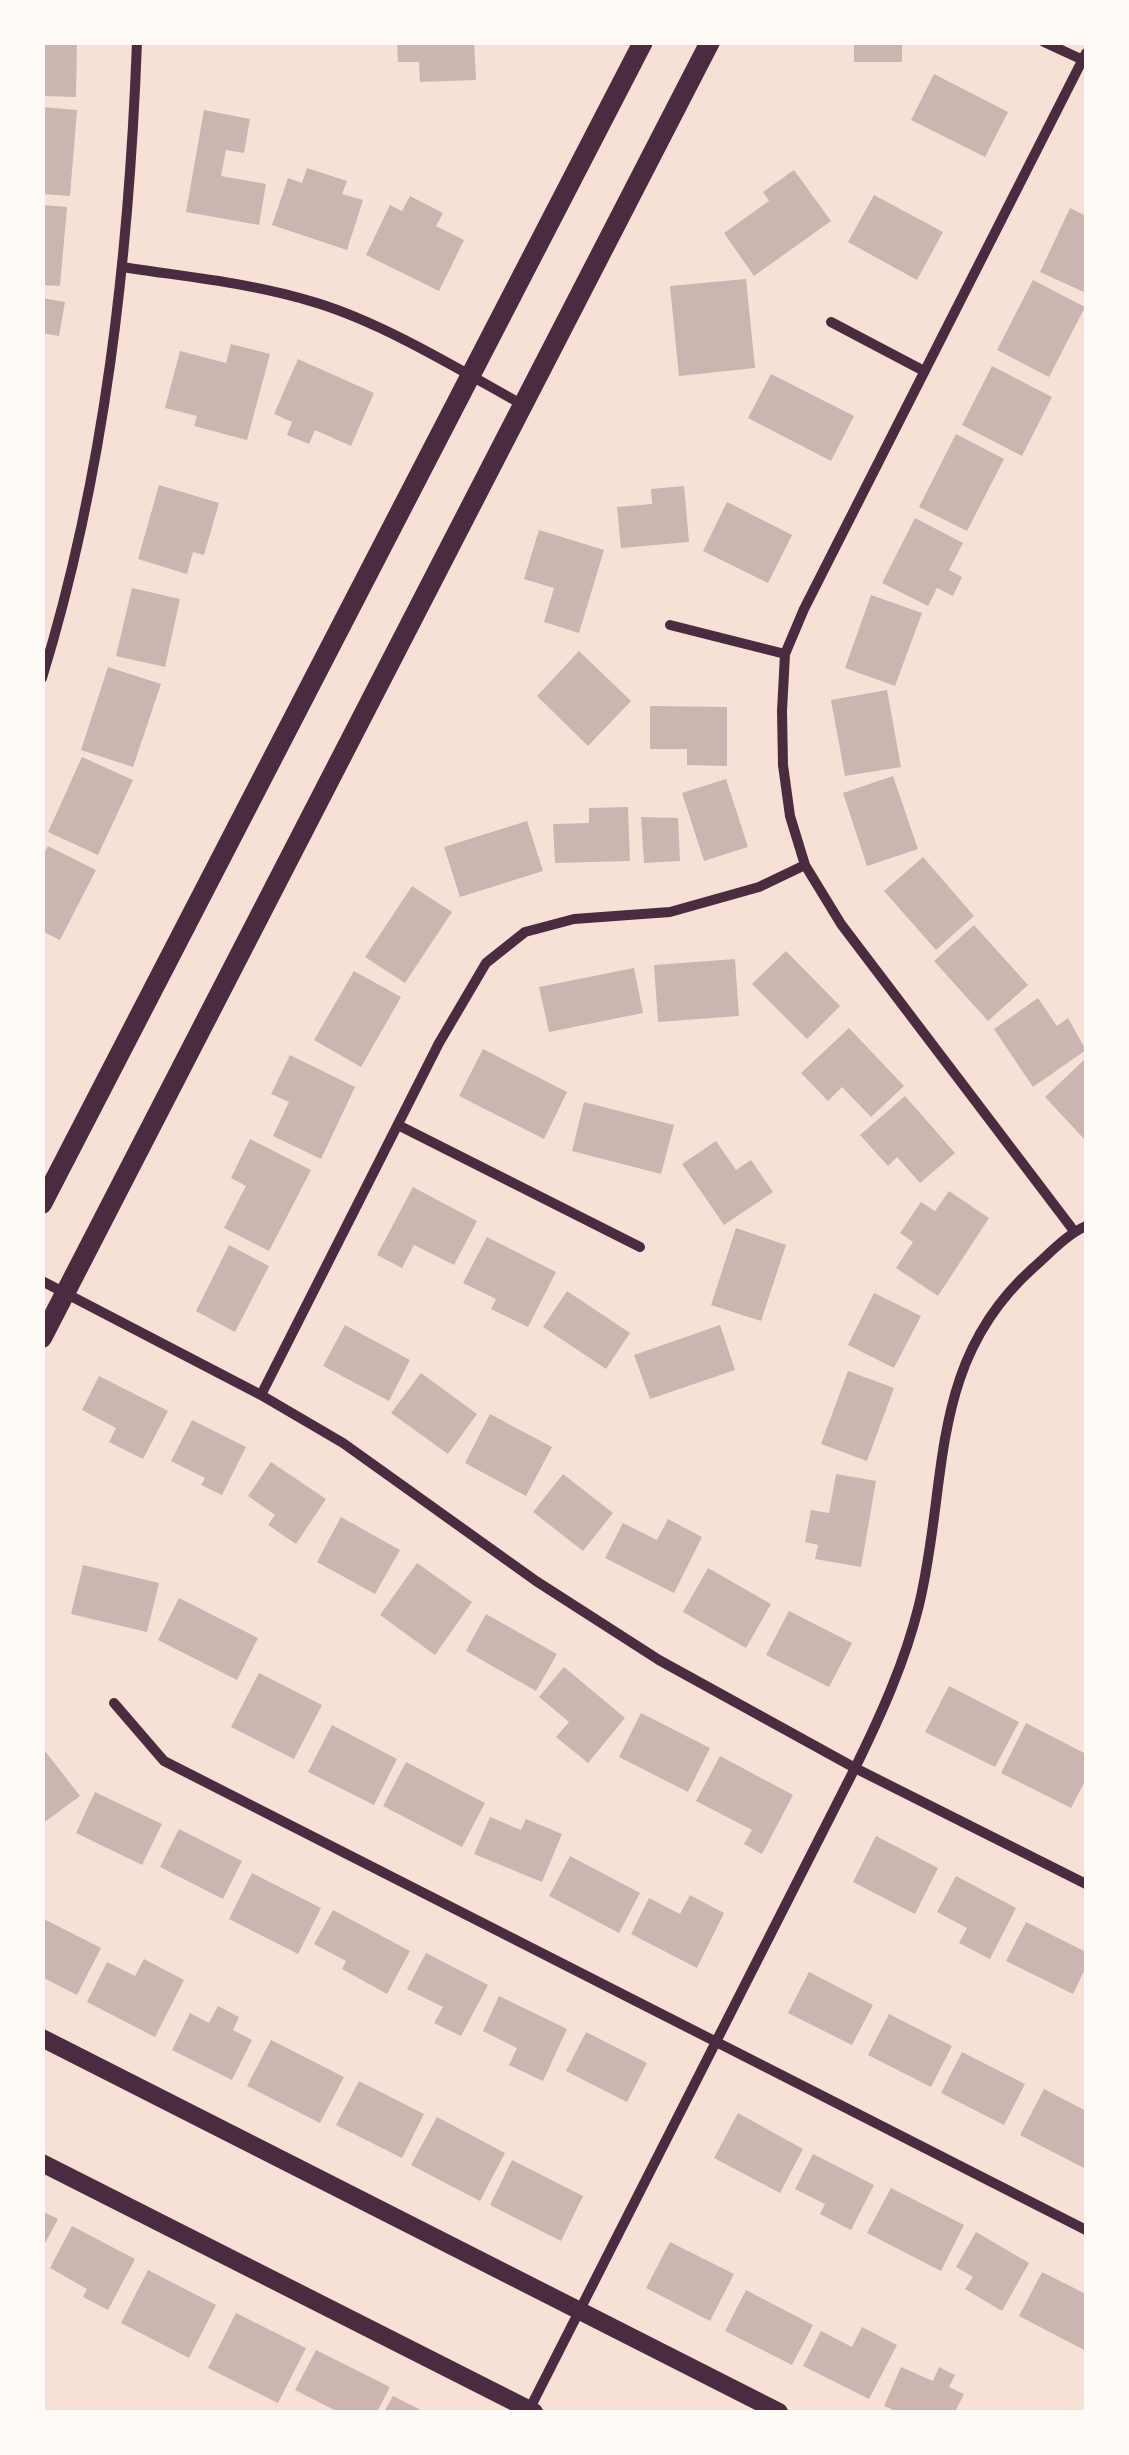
<!DOCTYPE html>
<html>
<head>
<meta charset="utf-8">
<style>
	body { margin:0 }
	#map { position:relative; width:1129px; height:2455px; overflow:hidden; background:#f7e1d7; font-family:Jost,sans-serif }
	canvas { display:block }
	.frame { position:absolute; inset:0; border:45px solid #fffaf5; pointer-events:none }
</style>
</head>
<body>
<div id="map">
<canvas width="1129" height="2455"></canvas>
<div class="frame"></div>
</div>
<script>
const ctx = document.querySelector('canvas').getContext('2d');
ctx.lineJoin = 'round';
function fill(path, color) { ctx.fillStyle = color; ctx.fill(path, 'evenodd'); }
function strokePath(path, color, width, dash) { ctx.strokeStyle = color; ctx.lineWidth = width; ctx.lineCap = dash ? 'butt' : 'round'; ctx.setLineDash(dash || []); ctx.stroke(path); }
fill(new Path2D(`
	M42 42H77L76 97 42 96Z
	M397 42H474L476 80 420 82 419 62H398Z
	M854 42H902V62H854Z
	M934 74 1008 112 985 157 911 120Z
	M42 107 77 110 70 196 42 194Z
	M204 110 250 119 244 153 226 150 221 176 266 184 259 225 186 212Z
	M307 168 347 181 342 194 363 200 347 250 272 225 288 178 302 183Z
	M794 170 831 221 754 276 724 233 769 201 763 192Z
	M874 195 943 232 917 280 848 242Z
	M410 196 443 213 436 226 464 240 439 291 366 255 390 205 402 211Z
	M42 205 67 207 60 286 42 285Z
	M1070 208 1086 216V293L1040 272Z
	M746 279 755 368 679 376 670 286Z
	M1033 280 1085 307 1049 377 997 350Z
	M42 298 65 302 59 336 42 333Z
	M231 344 270 354 247 440 194 426 197 416 165 408 180 351 226 363Z
	M298 359 374 393 351 446 315 430 309 444 287 435 292 422 274 414Z
	M992 366 1052 397 1022 456 962 425Z
	M771 374 854 416 831 461 748 418Z
	M956 434 1004 459 967 531 919 507Z
	M159 485 219 503 204 555 193 552 187 574 138 559Z
	M684 486 689 542 621 548 617 507 652 504 651 489Z
	M727 502 792 535 768 583 703 551Z
	M915 518 963 543 949 570 962 577 953 596 937 588 928 606 882 583Z
	M539 530 604 550 579 633 544 622 554 588 524 579Z
	M132 588 180 599 165 667 116 656Z
	M871 595 922 613 895 686 845 668Z
	M579 651 631 701 588 746 537 696Z
	M108 667 161 684 133 767 81 750Z
	M887 690 901 767 845 776 831 700Z
	M650 706 727 707V766L687 765V749H650Z
	M82 757 133 780 98 855 48 832Z
	M893 776 918 849 867 866 843 793Z
	M726 779 748 847 704 861 682 793Z
	M628 807 630 861 555 863 553 824 589 823V808Z
	M641 817 678 818 680 861 644 863Z
	M527 821 543 871 460 897 444 847Z
	M48 846 96 870 60 940 42 931V857Z
	M923 857 974 916 936 950 884 891Z
	M412 886 452 912 405 983 365 957Z
	M974 925 1028 985 988 1021 934 961Z
	M786 951 840 1006 807 1039 752 984Z
	M735 959 739 1016 658 1022 654 965Z
	M634 968 643 1013 549 1032 539 987Z
	M354 971 401 997 361 1067 314 1040Z
	M1038 998 1057 1026 1068 1018 1086 1050 1033 1087 994 1029Z
	M849 1028 904 1086 871 1117 842 1087 828 1101 801 1073Z
	M483 1049 567 1092 544 1139 459 1096Z
	M290 1055 355 1087 321 1159 273 1136 289 1102 271 1094Z
	M1086 1058V1141L1045 1097Z
	M905 1096 955 1153 920 1183 897 1157 888 1166 860 1135Z
	M584 1102 674 1125 661 1174 572 1151Z
	M250 1139 311 1170 269 1251 224 1228 246 1186 231 1178Z
	M716 1141 736 1170 751 1160 773 1192 724 1225 682 1164Z
	M413 1187 477 1221 454 1265 414 1245 402 1268 377 1255Z
	M949 1191 989 1218 938 1296 896 1268 913 1242 900 1233 921 1202 935 1211Z
	M736 1228 786 1245 761 1321 711 1305Z
	M487 1237 556 1272 528 1327 491 1309 496 1299 463 1283Z
	M229 1245 269 1266 235 1332 196 1311Z
	M567 1291 630 1333 606 1369 543 1327Z
	M874 1293 921 1316 894 1368 848 1345Z
	M345 1325 410 1360 389 1401 323 1366Z
	M720 1325 735 1370 650 1399 634 1355Z
	M848 1371 894 1388 867 1461 821 1444Z
	M421 1373 477 1414 448 1454 391 1413Z
	M99 1376 168 1411 143 1459 109 1442 116 1428 82 1410Z
	M490 1414 552 1447 526 1496 465 1463Z
	M192 1420 246 1447 222 1495 201 1485 205 1478 171 1461Z
	M271 1462 326 1499 296 1544 268 1525 275 1515 248 1496Z
	M563 1474 613 1513 583 1551 533 1512Z
	M836 1474 876 1481 861 1567 815 1559 818 1545 805 1542 811 1510 829 1513Z
	M341 1517 400 1550 375 1594 317 1562Z
	M668 1519 702 1537 674 1593 605 1558 623 1523 657 1540Z
	M417 1563 472 1602 435 1655 380 1615Z
	M83 1565 159 1583 147 1632 71 1614Z
	M708 1568 771 1604 746 1648 683 1612Z
	M179 1598 258 1638 237 1680 158 1640Z
	M789 1611 852 1643 829 1687 766 1655Z
	M486 1614 557 1654 536 1691 466 1651Z
	M564 1667 625 1718 588 1763 556 1737 569 1722 539 1697Z
	M259 1673 322 1705 294 1759 231 1727Z
	M949 1686 1019 1722 995 1767 925 1732Z
	M641 1713 710 1748 688 1792 619 1757Z
	M1026 1723 1086 1754V1779L1071 1808 1001 1773Z
	M332 1725 397 1759 374 1805 308 1772Z
	M42 1747 80 1796 42 1824Z
	M720 1756 793 1795 762 1854 744 1844 752 1830 696 1801Z
	M406 1762 485 1803 462 1847 383 1806Z
	M95 1792 162 1824 142 1865 76 1833Z
	M490 1817 521 1830 526 1819 562 1834 542 1882 474 1854Z
	M179 1829 242 1861 223 1899 160 1867Z
	M876 1836 938 1868 915 1914 853 1882Z
	M570 1856 640 1893 619 1933 549 1896Z
	M252 1873 321 1908 298 1954 229 1919Z
	M956 1876 1016 1908 990 1959 959 1943 967 1928 937 1912Z
	M690 1895 724 1913 697 1968 631 1934 649 1898 680 1914Z
	M333 1910 410 1951 387 1994 342 1969 346 1961 314 1944Z
	M42 1918 101 1948 77 1995 42 1977Z
	M1026 1922 1086 1952V1967L1073 1994 1006 1961Z
	M426 1953 488 1985 461 2036 434 2023 443 2007 407 1989Z
	M144 1959 184 1980 155 2037 87 2002 107 1962 135 1976Z
	M809 1972 873 2005 852 2045 788 2013Z
	M499 1996 567 2029 543 2081 509 2065 517 2048 483 2031Z
	M218 2006 239 2017 233 2030 252 2040 232 2080 172 2050 190 2013 209 2023Z
	M889 2014 952 2046 931 2087 868 2055Z
	M586 2032 647 2063 627 2102 566 2071Z
	M271 2040 344 2077 320 2123 247 2086Z
	M962 2052 1025 2084 1004 2125 941 2093Z
	M359 2081 424 2114 402 2158 336 2125Z
	M1044 2089 1086 2111 1084 2168 1020 2135Z
	M738 2113 803 2149 780 2193 714 2158Z
	M437 2117 505 2153 480 2201 411 2165Z
	M813 2154 874 2185 851 2230 820 2214 825 2204 795 2189Z
	M512 2160 583 2196 561 2241 490 2205Z
	M891 2188 964 2225 941 2271 867 2233Z
	M42 2211 58 2219 42 2249Z
	M72 2226 135 2259 108 2310 83 2297 87 2289 50 2268Z
	M976 2232 1029 2263 1002 2311 965 2289 973 2277 956 2267Z
	M670 2242 734 2274 710 2321 646 2288Z
	M148 2270 216 2305 189 2358 121 2323Z
	M1042 2272 1086 2294V2351L1019 2316Z
	M746 2290 813 2325 792 2365 725 2331Z
	M236 2313 306 2348 278 2403 208 2368Z
	M862 2327 897 2345 869 2399 803 2366 821 2331 852 2347Z
	M316 2350 390 2387 377 2412H338L295 2390Z
	M901 2367 933 2381 939 2367 955 2375 949 2387 964 2394 955 2412H898L884 2406Z
	M393 2396 425 2412H384Z`), '#ccb4b1');
strokePath(new Path2D(`
	M1044 42 1083 60
	M122 267C187 277 254 283 317 303 385 324 460 370 523 405
	M831 322 924 371
	M670 625 785 654
	M42 678C105 473 129 257 137 42
	M398 1125 640 1247
	M1074 1231 841 924 805 865 790 816 783 765 782 711 785 654 804 609 1086 53
	M42 1281 261 1395 343 1443 536 1581 659 1660 855 1768 1086 1884
	M261 1395 439 1043 486 963 525 932 574 919 670 912 759 887 805 865
	M114 1703 164 1761 1086 2230
	M529 2410 855 1768C881 1715 905 1662 919 1605 949 1481 927 1363 1033 1268 1050 1253 1066 1235 1086 1226`), '#4a2c40', 10);
strokePath(new Path2D(`
	M42 2038 779 2412
	M42 2163 534 2412`), '#4a2c40', 18);
strokePath(new Path2D(`
	M42 1204 643 42
	M42 1338 710 42`), '#4a2c40', 20);
</script>
</body>
</html>
